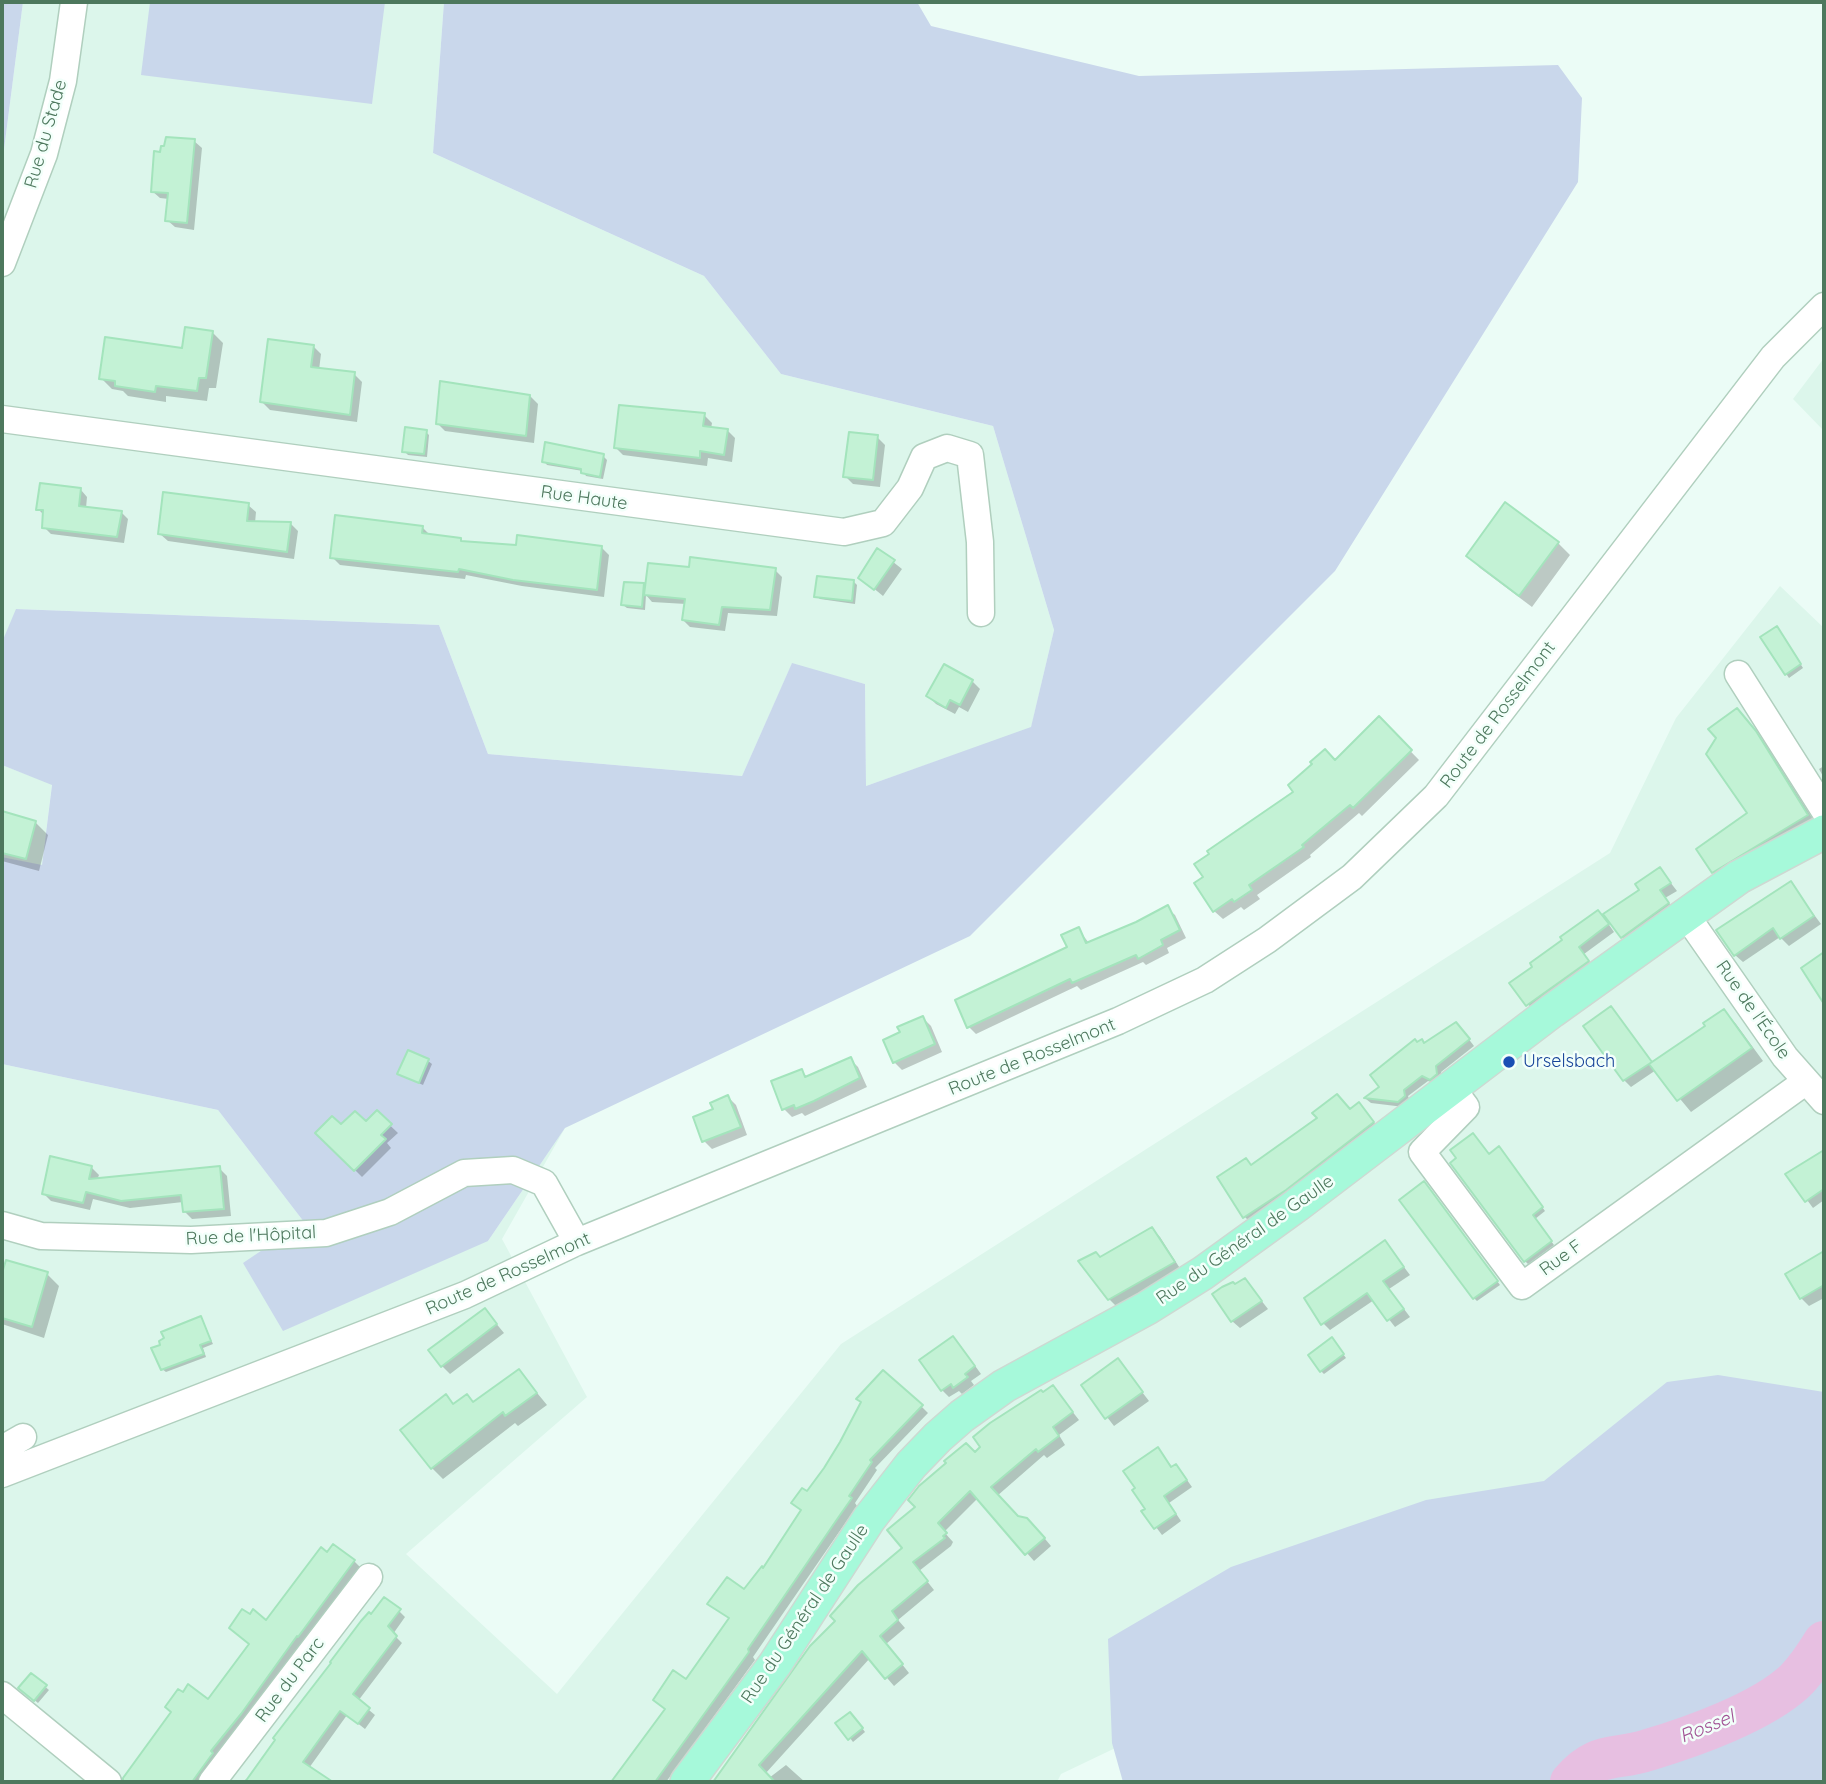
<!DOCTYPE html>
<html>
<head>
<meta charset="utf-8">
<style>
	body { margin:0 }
	#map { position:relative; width:1826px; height:1784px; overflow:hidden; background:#ebfcf6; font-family:Quicksand,sans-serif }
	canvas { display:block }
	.frame { position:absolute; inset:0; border:4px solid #4d785d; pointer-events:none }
</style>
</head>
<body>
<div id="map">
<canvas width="1826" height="1784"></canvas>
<div class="frame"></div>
</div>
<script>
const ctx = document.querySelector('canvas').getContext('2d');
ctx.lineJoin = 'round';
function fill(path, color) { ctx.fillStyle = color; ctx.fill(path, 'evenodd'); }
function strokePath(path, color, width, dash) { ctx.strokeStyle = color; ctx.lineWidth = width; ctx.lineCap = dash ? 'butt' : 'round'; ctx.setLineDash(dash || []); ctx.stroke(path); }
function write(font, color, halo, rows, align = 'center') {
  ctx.font = font + ' Quicksand,sans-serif'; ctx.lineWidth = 5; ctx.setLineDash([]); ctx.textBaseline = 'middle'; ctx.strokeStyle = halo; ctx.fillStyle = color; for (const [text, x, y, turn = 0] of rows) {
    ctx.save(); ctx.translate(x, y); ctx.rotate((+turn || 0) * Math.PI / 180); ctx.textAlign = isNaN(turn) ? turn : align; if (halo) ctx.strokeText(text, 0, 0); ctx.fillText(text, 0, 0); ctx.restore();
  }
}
fill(new Path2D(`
	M23 2H444L433 153 704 276 781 374 993 426 1054 630 1031 728 866 786 865 684 792 664 742 776 488 754 439 625 17 609 2 642V165Z
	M1824 358V431L1793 399Z
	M1780 586 1824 628V1409L1061 1774 1057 1782H2V1064L218 1110 304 1222 488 1241 565 1128 502 1239 587 1397 406 1554 557 1694 841 1344 1610 853 1676 718Z
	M2 765 52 784 42 866 2 857Z`), '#dcf6eb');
fill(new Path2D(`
	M2 2H23L2 165Z
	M150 2H385L372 104 141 75Z
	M444 2H917L931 26 1139 76 1558 65 1582 98 1578 182 1335 571 970 936 565 1128 488 1241 283 1331 243 1263 304 1222 218 1110 2 1064V857L42 865 52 785 2 765V642L16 609 439 625 488 754 742 776 792 663 865 684 866 786 1031 727 1054 630 993 426 781 374 704 276 433 153Z
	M1718 1375 1824 1392V1782H1123L1112 1743 1108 1639 1231 1567 1426 1500 1544 1481 1667 1382Z`), '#c9d7eb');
fill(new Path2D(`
	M194 141 202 148 194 230 175 227 167 220 169 199 160 198 152 191Z
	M212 332 223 343 216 388H209L207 401 166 396V402L128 396 123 391 112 389 101 378 183 350Z
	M313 346 321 354 319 370 354 374 362 382 357 422 270 410 262 402Z
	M530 396 538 404 534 443 445 431 437 423Z
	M704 415 712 423 711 429 727 430 735 438 732 462 708 458 707 466 623 455 615 447Z
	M426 432 429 435 427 457 408 455 404 451Z
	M877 437 885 445 880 487 853 484 845 476Z
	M603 456 607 460 603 479 586 476 583 471 547 465 544 461Z
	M81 490 87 497 86 508 121 512 128 519 124 543 51 534 44 527 45 516 38 509Z
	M248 505 256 512 255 523 291 524 298 531 294 559 168 541 160 534Z
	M422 527 431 536 460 540 463 543 517 547 602 548 609 555 604 597 522 586 466 575 465 579 340 565 332 557Z
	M1558 543 1570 555 1532 607 1480 568 1468 556Z
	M878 550 902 569 883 596 860 577Z
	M690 569 775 570 782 577 777 616 728 613 725 631 690 627 683 620 686 604 652 602 646 595 645 610 627 608 623 605 644 585 646 588Z
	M853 581 857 585 855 604 820 599 816 596Z
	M1780 631 1803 668 1789 678 1762 638Z
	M972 681 980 689 968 712 959 707 955 714 936 704 928 696Z
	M1737 710 1764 742 1816 824 1722 881 1713 872 1749 813Z
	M1379 719 1419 760 1362 816 1359 813 1310 855 1311 857 1257 895 1260 899 1244 910 1241 907 1223 919 1214 911 1314 764 1336 762Z
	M1824 766V778L1819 769Z
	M2 813 35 822 48 835 39 871 2 861Z
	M1660 869 1677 891 1665 898 1675 911 1629 944 1622 937 1642 890Z
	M1791 884 1821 924 1789 946 1780 937 1743 962 1735 955Z
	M1167 908 1175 915 1186 938 1167 948 1169 953 1146 965 1143 962 1081 990 1077 986 976 1034 969 1027 1069 948 1078 929 1089 943 1137 923Z
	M1605 919 1614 932 1584 954 1594 968 1534 1012 1512 983Z
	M1611 1009 1653 1063 1671 1053 1724 1011 1736 1024 1763 1061 1691 1112 1656 1070 1631 1087 1624 1080 1585 1027Z
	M923 1018 931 1026 942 1052 902 1070 894 1062Z
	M1461 1029 1474 1046 1441 1072 1442 1080 1436 1084 1428 1081 1408 1096 1410 1102 1404 1107 1371 1103 1366 1099 1382 1087 1425 1045Z
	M850 1059 858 1067 867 1087 805 1116 802 1113 792 1117 784 1109 802 1071 808 1078Z
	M428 1061 432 1064 423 1085 399 1074Z
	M728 1097 736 1105 747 1135 712 1149 704 1141 715 1110Z
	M1359 1104 1380 1130 1252 1224 1245 1217 1252 1167Z
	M377 1113 398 1133 387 1143 391 1148 362 1177 318 1133 366 1123Z
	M1824 1150V1200L1813 1208 1788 1174Z
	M1502 1152 1545 1211 1535 1219 1554 1245 1528 1264 1525 1261 1489 1156Z
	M91 1167 99 1175 97 1180 219 1168 227 1176 231 1216 192 1219 184 1211 183 1202 130 1208 93 1199 90 1210 51 1201 43 1193Z
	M1427 1187 1500 1285 1477 1301 1474 1298Z
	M1152 1229 1160 1237 1181 1270 1117 1307 1109 1299Z
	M1391 1250 1410 1275 1389 1289 1410 1317 1395 1327 1374 1300 1330 1330 1323 1323Z
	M1824 1253V1298L1809 1306 1801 1298 1788 1275Z
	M7 1262 47 1274 59 1286 44 1338 2 1324V1279Z
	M1245 1280 1268 1309 1240 1328 1232 1321 1235 1286Z
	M485 1310 504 1333 450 1374 442 1366Z
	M200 1318 213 1344 203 1348 206 1357 166 1372 162 1369Z
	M1335 1343 1346 1358 1324 1374 1321 1371Z
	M960 1345 981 1374 971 1381 974 1385 962 1394 959 1391 949 1397 942 1390Z
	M1118 1361 1149 1401 1114 1426 1083 1386Z
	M519 1371 547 1405 518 1426 515 1423 443 1479 432 1468 446 1397 455 1406 474 1403Z
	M1053 1387 1079 1420 1059 1435 1065 1445 1047 1458 1044 1455 997 1496 1018 1518 1035 1527 1051 1546 1034 1561 978 1498 944 1532 953 1542 951 1546 919 1571 934 1590 898 1620 905 1628 886 1644 909 1673 894 1686 870 1658 765 1774 769 1778 786 1765 805 1782H715L905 1548 975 1454Z
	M921 1406 928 1413 875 1468 877 1470 855 1503 857 1506 753 1657 755 1660 666 1782H616L666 1710 655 1700 686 1681 730 1619 710 1604 745 1591 764 1571 802 1511 807 1494Z
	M1158 1449 1173 1468 1176 1466 1182 1473 1192 1487 1169 1503 1181 1521 1162 1535 1144 1511 1147 1509Z
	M328 1554 354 1561 360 1567 200 1782H148L138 1775 208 1701Z
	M399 1611 405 1617 393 1634 402 1643 358 1701 375 1715 365 1729 347 1715 309 1768 324 1780 322 1782H244L246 1779 249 1780Z
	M31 1675 49 1690 38 1703 24 1691Z
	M854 1717 865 1732 853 1742 850 1738Z`), '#0003');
strokePath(new Path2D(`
	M1571 1782C1597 1751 1614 1761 1648 1750 1692 1737 1762 1712 1795 1681 1806 1670 1816 1655 1824 1642`), '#e7bfe1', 42);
const building = new Path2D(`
	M166 137 195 139 187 223 165 221 168 193 151 192 154 151 160 152 161 146H164Z
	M185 327 213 331 206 378H199L197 391 156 386 155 392 115 386V381L99 379 105 337 182 348Z
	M268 339 314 345 311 367 355 372 350 415 260 402Z
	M440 381 530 395 526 436 436 424Z
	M619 405 705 413 703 426 728 429 724 455 700 451V458L614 448Z
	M405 427 427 430 424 454 402 452Z
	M849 432 878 435 873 480 843 477Z
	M545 442 604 454 600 477 581 473V469L542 462Z
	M40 483 81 488 79 506 122 511 117 537 42 528 43 510H36Z
	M163 492 249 503 247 521 291 522 287 552 158 534Z
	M1505 502 1559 542 1519 596 1466 556Z
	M335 515 423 526 422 533 461 538V541L516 545 517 535 602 546 597 590 513 580 459 569 458 572 330 558Z
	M877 548 895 560 874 590 858 578Z
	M690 557 776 568 770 610 722 607 719 625 682 620 685 599 644 595 648 563 689 567Z
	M817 576 854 580 852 601 814 597Z
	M624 582 644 583 642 607 621 605Z
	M1777 626 1801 664 1785 675 1760 637Z
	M944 664 973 680 960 705 950 700 946 708 926 696Z
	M1737 708 1756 731 1808 815 1712 873 1696 849 1747 813 1706 754 1716 738 1708 729Z
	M1379 716 1412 750 1353 808 1350 805 1302 845 1304 847 1249 885 1252 890 1234 902 1232 899 1213 912 1194 883 1203 877 1194 864 1209 854 1207 851 1293 792 1288 785 1312 764 1310 762 1325 749 1335 760Z
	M2 811 36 821 26 859 2 853Z
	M1660 867 1671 883 1660 890 1669 903 1621 938 1603 914 1639 890 1635 884Z
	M1791 881 1814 916 1780 939 1773 928 1734 956 1716 930Z
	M1168 905 1180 930 1161 940 1163 945 1138 959 1136 955 1072 983 1070 979 967 1028 955 1000 1067 947 1061 935 1079 927 1086 943 1136 922Z
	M1598 910 1609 924 1579 947 1589 961 1526 1006 1509 983 1532 967 1530 963 1562 940 1560 937Z
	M1824 952V1004L1801 968Z
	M1611 1006 1652 1062 1623 1081 1583 1026Z
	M1724 1009 1752 1048 1677 1101 1649 1064 1705 1026 1703 1023Z
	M923 1016 935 1044 893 1063 883 1040 900 1032 897 1027Z
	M1456 1022 1470 1039 1436 1066 1437 1074 1430 1080 1422 1076 1404 1090 1405 1096 1398 1102 1364 1098 1379 1087 1370 1075 1415 1039 1417 1042 1422 1039 1424 1043Z
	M408 1050 429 1059 419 1083 397 1074Z
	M851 1057 860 1078 814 1101 795 1109 794 1105 782 1110 771 1081 802 1069 805 1077Z
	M1337 1094 1350 1109 1359 1102 1374 1122 1286 1190 1243 1218 1217 1177 1246 1158 1251 1165 1317 1118 1312 1113Z
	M728 1095 741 1127 702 1142 693 1117 713 1109 710 1103Z
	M377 1110 392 1124 381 1135 386 1139 354 1171 315 1133 332 1116 341 1124 355 1111 366 1121Z
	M1473 1133 1489 1154 1499 1146 1543 1207 1533 1215 1552 1241 1524 1262 1450 1163 1456 1158 1450 1150Z
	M1824 1150V1189L1805 1202 1785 1174Z
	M50 1156 92 1166 89 1179 220 1166 224 1209 183 1212 181 1195 121 1201 86 1192 83 1203 42 1194Z
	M1424 1181 1498 1281 1473 1299 1399 1200Z
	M1152 1227 1175 1262 1108 1300 1078 1261 1096 1252 1100 1257Z
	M1385 1240 1404 1267 1383 1281 1404 1309 1387 1321 1367 1293 1321 1325 1304 1298Z
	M1824 1251V1285L1800 1299 1785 1274Z
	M6 1260 48 1272 32 1327 2 1318V1273Z
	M1245 1278 1262 1301 1231 1322 1212 1294 1222 1287 1233 1282 1235 1284Z
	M485 1308 497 1324 441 1367 428 1350Z
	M201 1316 211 1341 200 1345 204 1354 161 1370 151 1348 160 1345 159 1341 164 1338 161 1332Z
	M953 1336 975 1366 965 1374 968 1377 953 1388 951 1384 941 1391 919 1360Z
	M1332 1337 1344 1354 1320 1372 1308 1355Z
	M1118 1358 1143 1392 1105 1419 1081 1385Z
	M519 1369 537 1393 505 1416 503 1412 431 1469 400 1430 446 1394 453 1404 467 1394 473 1402Z
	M883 1370 923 1405 870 1460 872 1462 849 1496 852 1498 840 1515 748 1649 749 1652 655 1782H611L665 1709 653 1700 673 1670 686 1679 729 1618 707 1604 727 1577 744 1589 762 1566 763 1568 801 1510 791 1503 802 1488 807 1491 824 1468 840 1442 861 1402 856 1399Z
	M1053 1385 1073 1412 1053 1427 1059 1436 1038 1452 1036 1449 991 1487 1018 1516 1027 1518 1045 1538 1025 1555 970 1491 938 1523 947 1533 943 1536 945 1538 913 1562 928 1581 892 1611 898 1620 880 1636 903 1664 885 1679 862 1651 759 1765 775 1782H713L810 1646 835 1621 830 1616 858 1585 902 1548 887 1530 915 1507 908 1500 919 1486 946 1463 944 1461 966 1443 975 1452 980 1447 973 1437 990 1423 1041 1390 1043 1392Z
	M1158 1447 1171 1467 1176 1464 1187 1480 1164 1496 1176 1514 1154 1529 1141 1511 1145 1509 1132 1490 1135 1488 1123 1471Z
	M333 1544 355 1560 298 1637 297 1636 241 1714 211 1751 213 1753 192 1782H123V1778L171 1712 165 1707 178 1689 183 1692 188 1684 208 1699 249 1644 229 1628 242 1609 250 1614 253 1609 266 1620 321 1547 327 1552Z
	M384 1597 401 1609 388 1626 397 1636 353 1694 370 1708 358 1724 340 1711 303 1762 333 1782H245L275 1740 273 1738 331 1663 330 1662 361 1621 369 1612 371 1614Z
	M31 1673 47 1685 34 1701 18 1688Z
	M850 1712 863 1728 848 1740 835 1723Z`);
fill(building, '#c3f2d5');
strokePath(building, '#a3e4bc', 2);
const minor = new Path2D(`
	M2 263 44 154 63 81 74 2
	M2 419 844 532 883 523 910 488 924 457 947 448 970 455 980 542 981 613
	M1738 674 1824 810
	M1686 915 1785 1057 1824 1101
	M1451 1087 1466 1107 1422 1152 1522 1286 1805 1082
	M2 1225 41 1236 191 1240 326 1233 390 1212 464 1173 513 1170 544 1183 577 1242
	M2 1449 23 1437
	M2 1474 465 1295 577 1242 1118 1021 1205 980 1267 940 1352 877 1436 796 1773 357 1824 306
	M2 1695 108 1782
	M212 1782 369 1577`);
const major = new Path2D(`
	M687 1782 775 1664 869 1519 911 1465 938 1437 962 1416 1004 1386 1147 1308 1203 1273 1297 1205 1552 1011 1739 877 1824 832`);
strokePath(minor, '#b0cfbe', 29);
strokePath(major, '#cdd9d2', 36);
strokePath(minor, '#fff', 26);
strokePath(major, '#a6f9da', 33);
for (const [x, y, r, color] of [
	[1509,1062,7,"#1a4fb4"]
]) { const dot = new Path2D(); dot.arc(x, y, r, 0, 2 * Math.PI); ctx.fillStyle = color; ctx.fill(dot); strokePath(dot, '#f2fffa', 2.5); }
write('18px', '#4d785d', '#f2fffa', [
	["Rue du Stade",46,134,-74],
	["Rue Haute",584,498,8],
	["Route de Rosselmont",1498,715,-53],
	["Rue de l'École",1753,1010,55],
	["Route de Rosselmont",1032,1057,-22],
	["Rue de l'Hôpital",251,1236,-3],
	["Rue du Général de Gaulle",1245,1240,-35],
	["Rue F",1561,1258,-36],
	["Route de Rosselmont",508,1274,-24],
	["Rue du Général de Gaulle",805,1614,-56],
	["Rue du Parc",290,1680,-53]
]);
write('18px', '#164399', '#f2fffa', [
	["Urselsbach",1523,1062]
], 'left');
write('italic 19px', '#a05093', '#f2fffa', [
	["Rossel",1707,1727,-22]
]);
</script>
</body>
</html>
